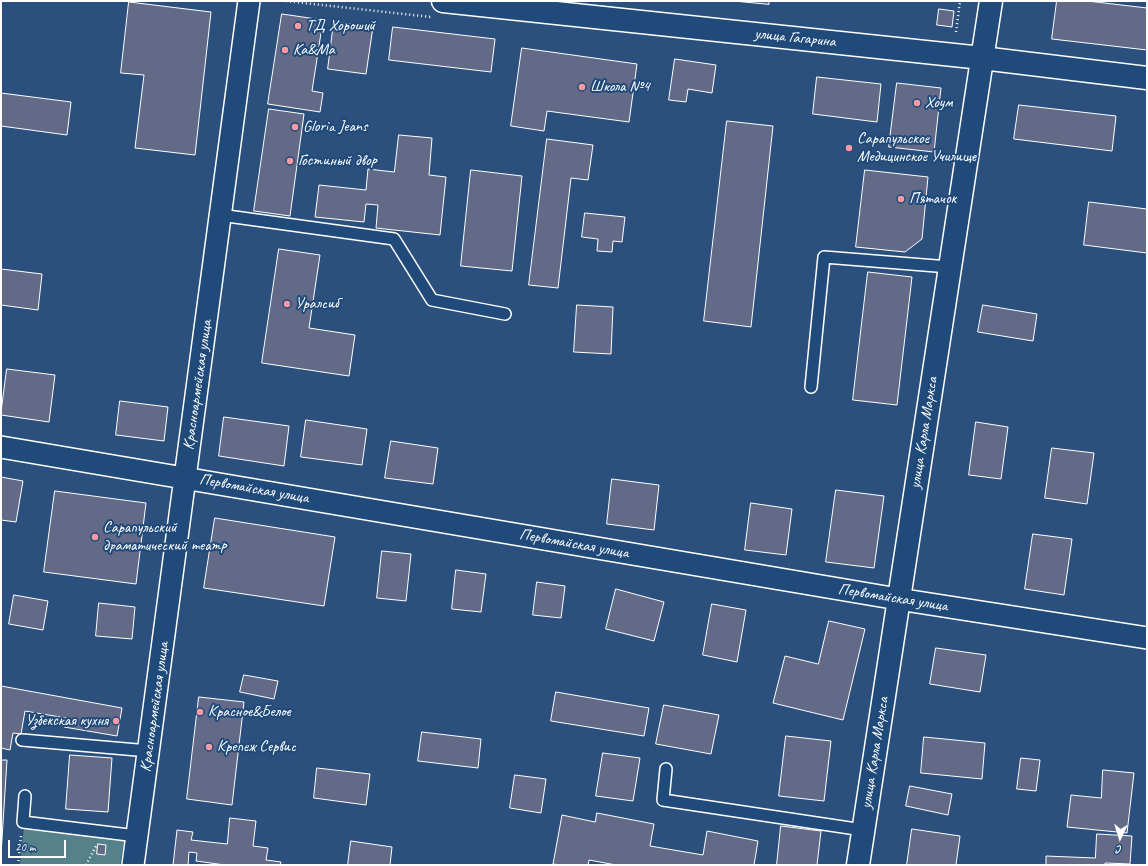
<!DOCTYPE html>
<html>
<head>
<meta charset="utf-8">
<style>
	body { margin:0 }
	#map { position:relative; width:1148px; height:866px; overflow:hidden; background:#2c507d; font-family:Caveat,sans-serif }
	canvas { display:block }
	.frame { position:absolute; inset:0; border:2px solid #fff; pointer-events:none }
	.north { position:absolute; left:1100px; top:818px; width:40px; height:40px; -webkit-text-stroke:3px #1f4a7a; paint-order:stroke; rotate:184deg; font-size:11px; font-weight:700; line-height:16px; text-align:center; color:#fff }
	.north::after { content:''; display:block; margin:auto; width:14px; height:18px; background:#fff; clip-path:polygon(50% 0,100% 100%,50% 72%,0 100%) }
	.scale { position:absolute; left:8px; top:840px; width:58px; height:18px; box-sizing:border-box; border:2px solid #fff; border-top:0; padding-left:5px; font-size:12px; line-height:14px; white-space:nowrap; color:#fff; -webkit-text-stroke:3px #1f4a7a; paint-order:stroke }
</style>
</head>
<body>
<div id="map">
<canvas width="1148" height="866"></canvas>
<div class="frame"></div>
<div class="north">С</div>
<div class="scale">20 m</div>
</div>
<script>
const ctx = document.querySelector('canvas').getContext('2d');
ctx.lineJoin = 'round';
function fill(path, color) { ctx.fillStyle = color; ctx.fill(path, 'evenodd'); }
function strokePath(path, color, width, dash) { ctx.strokeStyle = color; ctx.lineWidth = width; ctx.lineCap = dash ? 'butt' : 'round'; ctx.setLineDash(dash || []); ctx.stroke(path); }
function write(font, color, halo, rows, align = 'center') {
  ctx.font = font + ' Caveat,sans-serif'; ctx.lineWidth = 4; ctx.setLineDash([]); ctx.textBaseline = 'middle'; ctx.strokeStyle = halo; ctx.fillStyle = color; for (const [text, x, y, turn = 0] of rows) {
    ctx.save(); ctx.translate(x, y); ctx.rotate((+turn || 0) * Math.PI / 180); ctx.textAlign = isNaN(turn) ? turn : align; if (halo) ctx.strokeText(text, 0, 0); ctx.fillText(text, 0, 0); ctx.restore();
  }
}
fill(new Path2D(`
	M24 827 124 841 120 865H20Z`), '#54818a');
const building = new Path2D(`
	M734 1H769V4Z
	M1057 1H1087L1147 8V50L1052 39Z
	M129 2 211 12 195 155 135 148 144 75 121 73Z
	M939 9 954 11 952 27 937 25Z
	M282 14 323 20 312 91 323 93 320 112 268 104Z
	M334 22 373 27 366 74 328 69Z
	M393 27 495 39 491 72 389 60Z
	M522 48 637 64 629 122 547 111 544 131 511 126Z
	M675 59 716 65 712 93 688 89 686 102 669 100Z
	M817 77 881 84 877 122 813 114Z
	M897 83 941 88 934 152 889 147Z
	M1 93 71 102 67 135 1 126Z
	M1019 105 1116 116 1112 151 1014 139Z
	M269 109 304 114 290 216 254 211Z
	M727 121 773 126 751 327 704 321Z
	M399 135 432 138 429 175 446 177 440 235 376 228 378 205 366 204 364 222 315 217 319 185 366 190 368 169 394 172Z
	M547 139 593 145 588 180 571 178 558 288 529 285Z
	M471 170 522 176 512 271 461 266Z
	M865 170 928 177 922 239 905 252 856 247Z
	M1089 202 1147 209V253L1084 245Z
	M585 213 625 217 622 242 613 241 612 252 597 251 598 239 582 237Z
	M279 249 320 255 309 328 355 335 349 376 262 363Z
	M1 269 42 274 38 310 1 305Z
	M868 272 912 277 897 405 853 400Z
	M577 305 613 307 611 354 574 352Z
	M983 305 1037 314 1033 341 978 332Z
	M7 369 55 375 49 422 1 415Z
	M120 401 168 407 164 441 116 435Z
	M224 417 289 426 284 466 219 456Z
	M306 420 367 429 362 465 301 457Z
	M976 422 1008 427 1001 479 969 475Z
	M391 441 438 448 433 484 385 478Z
	M1052 448 1094 453 1087 504 1045 498Z
	M1 477 23 481 16 522 1 520Z
	M612 479 659 485 654 530 607 524Z
	M836 490 884 496 874 568 826 562Z
	M55 491 146 503 136 584 44 572Z
	M751 503 792 509 786 555 745 550Z
	M215 518 335 537 324 606 204 588Z
	M1033 534 1072 539 1064 595 1025 589Z
	M382 551 411 554 406 601 377 598Z
	M456 570 486 574 481 612 452 609Z
	M537 582 565 586 561 618 533 615Z
	M616 589 664 602 654 641 606 629Z
	M14 595 48 601 43 630 9 624Z
	M99 603 135 607 132 639 96 636Z
	M712 604 746 610 737 662 703 655Z
	M829 621 865 629 843 720 773 703 785 656 818 664Z
	M936 648 986 655 980 692 930 684Z
	M244 675 278 681 274 699 240 692Z
	M1 686 122 708 117 736 64 727 66 718 25 711 21 734 13 733 10 750 1 748Z
	M556 692 649 708 644 736 551 721Z
	M199 697 244 702 232 805 187 799Z
	M664 705 719 715 711 754 656 744Z
	M422 732 481 739 478 768 418 761Z
	M786 736 831 741 824 801 779 796Z
	M924 737 985 743 982 779 921 773Z
	M603 753 640 758 633 801 596 796Z
	M70 755 112 758 108 812 66 809Z
	M1021 758 1040 760 1036 791 1017 789Z
	M1 760H7L1 855Z
	M317 768 370 774 366 805 314 798Z
	M1103 770 1134 773 1127 833 1067 827 1071 795 1101 798Z
	M515 775 546 779 541 813 510 808Z
	M910 786 952 794 948 815 906 806Z
	M597 813 654 824 650 846 703 855 707 831 758 841 754 865H616L589 860 588 865H561L553 864 562 815 595 822Z
	M230 818 256 821 253 846 268 848 266 860 281 862 280 865H225L196 861 197 853 189 852 188 865H173L177 830 193 832 191 840 227 844Z
	M781 826 821 831 817 865H777Z
	M912 829 960 836 956 865H907Z
	M1097 834 1132 836 1130 864 1105 863V865H1046V856L1095 858Z
	M351 841 392 847 390 865H348Z
	M98 844 106 845 105 855 97 854Z`);
fill(building, '#626a87');
strokePath(building, '#fff', 1);
const lane = new Path2D(`
	M220 215 394 239 432 300 505 314
	M811 387 824 257 949 267
	M22 740 149 751
	M666 769 663 800 863 830
	M25 796 23 822 137 836`);
const street = new Path2D(`
	M1 447 898 599 1147 638
	M133 865 249 1`);
const secondary = new Path2D(`
	M443 1 982 58 1147 78
	M858 865 991 1`);
strokePath(lane, '#fff', 14);
strokePath(street, '#fff', 24);
strokePath(secondary, '#fff', 25);
strokePath(new Path2D(`
	M286 1 431 17
	M956 32 960 1
	M18 865 21 836
	M86 865 96 846`), '#fff', 2.5, [1, 3]);
strokePath(lane, '#1f4a7a', 11);
strokePath(street, '#1f4a7a', 21);
strokePath(secondary, '#1f4a7a', 22);
for (const [x, y, r, color] of [
	[298,26,4,"#ff9aa2"],
	[285,50,4,"#ff9aa2"],
	[582,87,4,"#ff9aa2"],
	[917,103,4,"#ff9aa2"],
	[295,127,4,"#ff9aa2"],
	[849,148,4,"#ff9aa2"],
	[290,161,4,"#ff9aa2"],
	[901,199,4,"#ff9aa2"],
	[287,304,4,"#ff9aa2"],
	[95,537,4,"#ff9aa2"],
	[200,712,4,"#ff9aa2"],
	[116,721,4,"#ff9aa2"],
	[209,747,4,"#ff9aa2"]
]) { const dot = new Path2D(); dot.arc(x, y, r, 0, 2 * Math.PI); ctx.fillStyle = color; ctx.fill(dot); strokePath(dot, '#1f4a7a', 1.5); }
write('16px', '#fff', '#1f4a7a', [
	["ТД Хороший",306,26],
	["Ka&Ma",293,50],
	["Школа №4",590,87],
	["Хоум",925,103],
	["Gloria Jeans",303,127],
	["Сарапульское",857,139],
	["Медицинское Училище",857,157],
	["Гостиный двор",298,161],
	["Пятачок",909,199],
	["Уралсиб",295,304],
	["Сарапульский",103,528],
	["драматический театр",103,546],
	["Красное&Белое",208,712],
	["Узбекская кухня",108,721,"right"],
	["Крепеж Сервис",217,747]
], 'left');
write('16px', '#fff', '#1f4a7a', [
	["улица Гагарина",795,38,6],
	["Красноармейская улица",198,385,-82],
	["улица Карла Маркса",924,433,-81],
	["Первомайская улица",254,489,10],
	["Первомайская улица",574,544,10],
	["Первомайская улица",893,598,9],
	["Красноармейская улица",155,707,-82],
	["улица Карла Маркса",875,753,-81]
]);
</script>
</body>
</html>
